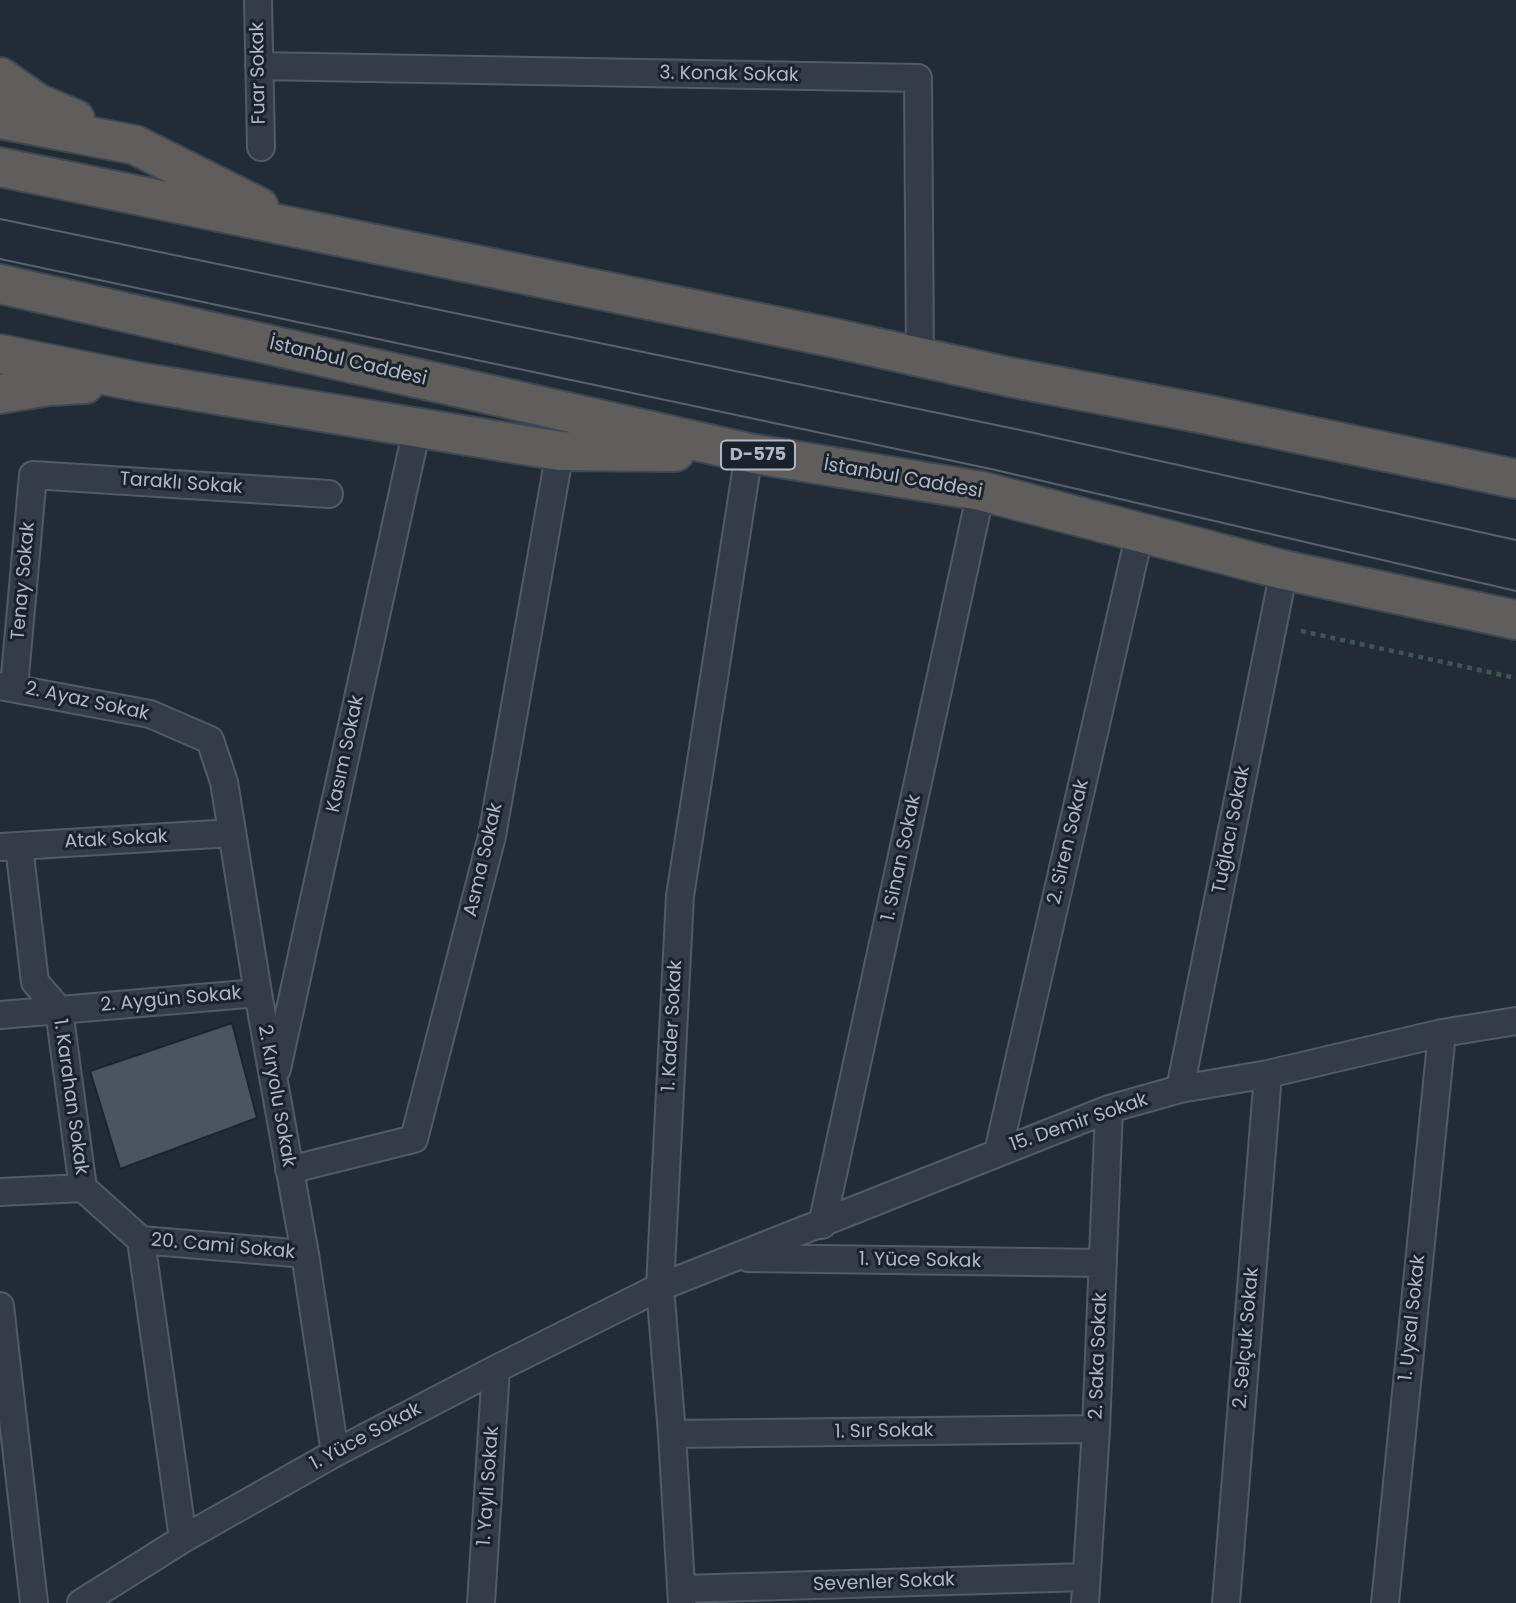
<!DOCTYPE html>
<html>
<head>
<meta charset="utf-8">
<style>
	body { margin:0 }
	canvas { display:block; background:#212c36 }
</style>
</head>
<body>
<canvas width="1516" height="1603"></canvas>
<script>
const ctx = document.querySelector('canvas').getContext('2d');
ctx.lineJoin = 'round';
function fill(path, color) { ctx.fillStyle = color; ctx.fill(path, 'evenodd'); }
function strokePath(path, color, width, dash) { ctx.strokeStyle = color; ctx.lineWidth = width; ctx.lineCap = dash ? 'butt' : 'round'; ctx.setLineDash(dash || []); ctx.stroke(path); }
function write(font, color, halo, rows, align = 'center') {
  ctx.font = font + ' Poppins,sans-serif'; ctx.lineWidth = 6; ctx.setLineDash([]); ctx.textBaseline = 'middle'; ctx.strokeStyle = halo; ctx.fillStyle = color; for (const [text, x, y, turn = 0] of rows) {
    ctx.save(); ctx.translate(x, y); ctx.rotate((+turn || 0) * Math.PI / 180); ctx.textAlign = isNaN(turn) ? turn : align; if (halo) ctx.strokeText(text, 0, 0); ctx.fillText(text, 0, 0); ctx.restore();
  }
}
const building = new Path2D(`
	M232 1023 257 1118 120 1169 90 1071Z`);
fill(building, '#495662');
strokePath(building, '#1c242e', 2);
const minor = new Path2D(`
	M258 0 261 147
	M259 66 918 78 920 358
	M0 686 150 714 210 740 224 782 258 993 305 1254 335 1453
	M14 687 33 475 329 494
	M19 846 35 982 59 1010 83 1188 141 1240 183 1539
	M0 847 232 833
	M0 1015 258 993
	M277 1069 417 428
	M1180 1089 1284 570
	M998 1152 1140 532
	M289 1170 414 1139 492 836 560 451
	M0 1192 83 1188
	M822 1225 981 491
	M141 1240 305 1254
	M748 1258 1103 1263
	M0 1306 34 1603
	M672 1434 1096 1429
	M681 1589 1086 1577
	M81 1603 183 1539 335 1453 496 1369 660 1287 1109 1109 1180 1089 1268 1074 1442 1033 1516 1021
	M481 1603 496 1369
	M682 1603 672 1434 660 1287 680 896 749 453
	M1085 1603 1096 1429 1109 1109
	M1226 1603 1268 1074
	M1385 1603 1442 1033`);
const trunk = new Path2D(`
	M0 77 37 103 75 119
	M0 119 135 145 259 207
	M0 167 834 338 1009 377 1204 414 1516 479
	M0 284 749 453 981 491 1284 570 1516 620
	M0 354 139 382 560 451 675 452
	M0 394 49 386 85 384`);
strokePath(minor, '#525b65', 30);
strokePath(trunk, '#3f4852', 42);
strokePath(new Path2D(`
	M1301 631 1516 678`), '#415455', 4.5, [5, 5]);
strokePath(minor, '#343d47', 26);
strokePath(trunk, '#605e5c', 38);
strokePath(new Path2D(`
	M0 219 1025 431 1516 540
	M0 259 991 469 1516 591`), '#57626e', 2);
for (const [x, y, w] of [
	[758,455,74]
]) { const box = new Path2D(); box.roundRect(x - w / 2, y - 14.5, w, 29, 5); ctx.fillStyle = '#1a222b'; ctx.fill(box); strokePath(box, '#afb8c4', 2); }
write('bold 18px', '#afb8c4', null, [
	["D-575",758,455]
]);
write('19px', '#afb8c4', '#1a222b', [
	["Fuar Sokak",259,73,-91],
	["3. Konak Sokak",729,75,1],
	["İstanbul Caddesi",348,362,13],
	["İstanbul Caddesi",903,479,10],
	["Taraklı Sokak",181,484,4],
	["Tenay Sokak",24,581,-85],
	["2. Ayaz Sokak",87,702,12],
	["Kasım Sokak",346,754,-78],
	["Tuğlacı Sokak",1232,830,-79],
	["Atak Sokak",116,840,-3],
	["2. Siren Sokak",1069,842,-77],
	["1. Sinan Sokak",902,858,-78],
	["Asma Sokak",484,860,-77],
	["2. Aygün Sokak",171,1000,-5],
	["1. Kader Sokak",673,1026,-87],
	["2. Kıryolu Sokak",276,1096,80],
	["1. Karahan Sokak",70,1097,82],
	["15. Demir Sokak",1079,1123,-19],
	["20. Cami Sokak",223,1247,5],
	["1. Yüce Sokak",920,1261,1],
	["1. Uysal Sokak",1413,1318,-84],
	["2. Selçuk Sokak",1247,1338,-85],
	["2. Saka Sokak",1099,1356,-88],
	["1. Sır Sokak",884,1432,-1],
	["1. Yüce Sokak",366,1437,-28],
	["1. Yaylı Sokak",489,1486,-86],
	["Sevenler Sokak",884,1583,-2]
]);
</script>
</body>
</html>
